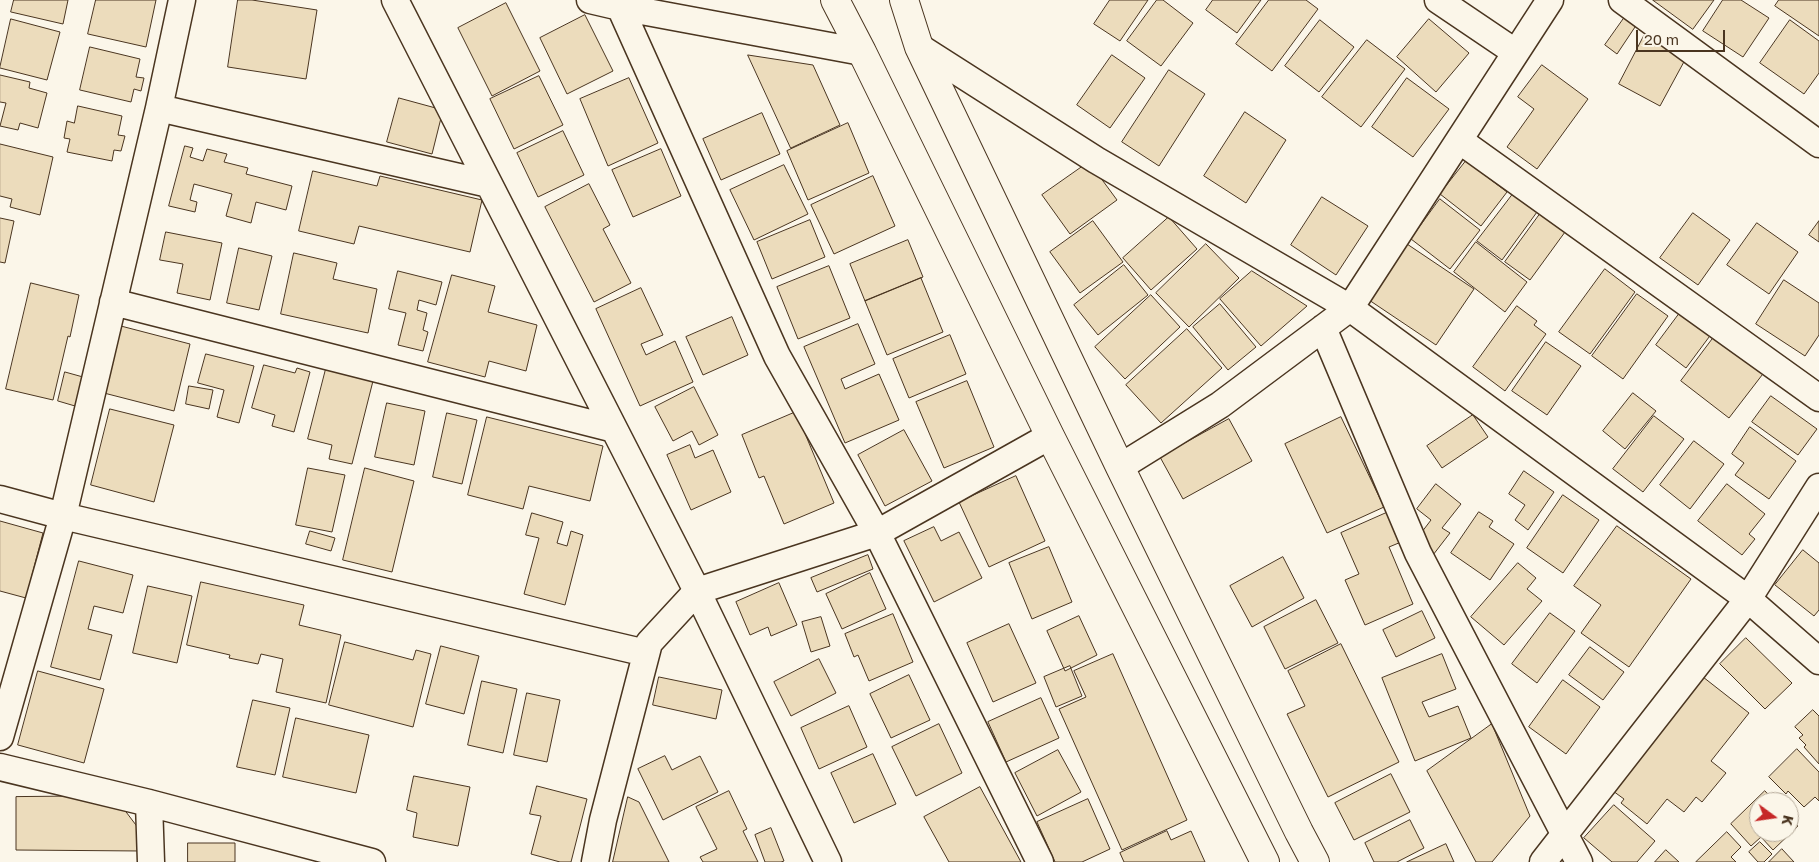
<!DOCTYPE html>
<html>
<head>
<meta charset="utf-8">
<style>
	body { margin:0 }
	#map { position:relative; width:1819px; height:862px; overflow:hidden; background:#fbf6e9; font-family:"Golos Text",sans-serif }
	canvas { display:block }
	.north { position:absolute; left:1749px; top:792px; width:50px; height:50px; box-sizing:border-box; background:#fbf6e9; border:1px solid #b4a999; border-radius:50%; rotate:104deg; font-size:14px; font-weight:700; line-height:20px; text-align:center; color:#4a3520 }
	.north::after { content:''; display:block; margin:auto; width:18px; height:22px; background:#c62828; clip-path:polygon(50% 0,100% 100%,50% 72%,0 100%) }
	.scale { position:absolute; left:1636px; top:30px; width:89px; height:22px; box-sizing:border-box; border:2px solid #4a3520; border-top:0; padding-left:6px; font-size:15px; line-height:18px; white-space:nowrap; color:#4a3520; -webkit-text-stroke:4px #fbf6e9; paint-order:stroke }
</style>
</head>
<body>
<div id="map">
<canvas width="1819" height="862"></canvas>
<div class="north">K</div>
<div class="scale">20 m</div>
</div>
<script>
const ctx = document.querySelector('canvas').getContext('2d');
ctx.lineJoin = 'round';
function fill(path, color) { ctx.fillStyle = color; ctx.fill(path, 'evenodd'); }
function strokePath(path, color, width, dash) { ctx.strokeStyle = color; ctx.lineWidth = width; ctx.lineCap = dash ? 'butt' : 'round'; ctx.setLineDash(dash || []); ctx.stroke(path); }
const building = new Path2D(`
	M14 0H68L63 24 11 12Z
	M96 0H156L146 47 88 34Z
	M238 0H252L317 10 306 79 228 67Z
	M1110 0H1148L1120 41 1094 24Z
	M1157 0H1163L1193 23 1161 66 1127 41Z
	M1213 0H1261L1237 33 1206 10Z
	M1269 0H1306L1318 9 1272 71 1236 44Z
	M1653 0H1714L1693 29Z
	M1723 0H1741L1769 18 1743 57 1703 31Z
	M1779 0H1819V36L1775 6Z
	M506 3 540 71 492 96 458 28Z
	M1627 14 1639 21 1617 54 1605 45Z
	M585 15 613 71 567 94 540 38Z
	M11 19 60 32 47 80 0 68Z
	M1429 19 1469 53 1436 92 1397 57Z
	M1320 20 1354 47 1319 92 1285 66Z
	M1790 20 1819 41V73L1804 94 1760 63Z
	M1644 36 1686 58 1660 106 1619 84Z
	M1367 40 1405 69 1361 127 1322 97Z
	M90 47 140 59 136 77 144 78 141 91 134 89 131 102 80 90Z
	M748 55 813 65 840 125 791 148Z
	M1112 55 1145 78 1110 128 1077 105Z
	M1542 65 1588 99 1537 169 1507 147 1534 109 1518 97Z
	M1169 70 1205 94 1159 166 1122 142Z
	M0 75 30 82 29 88 47 93 38 128 20 123 18 130 0 126 6 103 0 102Z
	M539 76 563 125 514 149 490 99Z
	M629 78 658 143 608 166 580 99Z
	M1407 78 1449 109 1413 157 1372 127Z
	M399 98 443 110 432 154 387 142Z
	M78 106 122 116 118 135 125 136 121 151 114 150 112 161 67 152 70 139 64 138 67 121 74 123Z
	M1245 112 1286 140 1246 203 1204 176Z
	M762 113 780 154 721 180 703 139Z
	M848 123 869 173 808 200 787 151Z
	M563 131 584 175 538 197 517 153Z
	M0 144 53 157 40 215 10 207 12 199 0 196Z
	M185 146 193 148 190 157 203 161 207 149 227 154 224 162 248 168 246 174 292 186 286 210 256 202 251 223 226 216 232 194 194 184 190 200 197 202 195 212 169 206Z
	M661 149 681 196 633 217 612 170Z
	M1466 161 1507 192 1481 226 1440 194Z
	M1089 162 1117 200 1070 234 1042 195Z
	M784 165 808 214 754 240 730 190Z
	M313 171 377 186 380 176 482 200 470 252 359 226 354 244 299 231Z
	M873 176 895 226 834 254 811 205Z
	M589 184 610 225 603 229 631 283 594 302 545 207Z
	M1513 194 1537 212 1502 260 1477 241Z
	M1322 197 1368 226 1336 275 1291 245Z
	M1440 199 1480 230 1450 269 1411 239Z
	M1693 213 1730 240 1698 285 1660 258Z
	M1540 214 1565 232 1530 280 1505 262Z
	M1169 217 1197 249 1151 290 1123 258Z
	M0 218 14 221 5 263 0 262Z
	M810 220 825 257 772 279 757 242Z
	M1093 221 1123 262 1080 293 1050 252Z
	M1819 221V242L1809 235Z
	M1757 223 1798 252 1769 294 1727 265Z
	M166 232 222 243 210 300 177 293 183 264 160 260Z
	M908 240 923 277 865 301 850 264Z
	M1404 242 1474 289 1436 345 1366 298Z
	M1476 242 1527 282 1505 312 1454 272Z
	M1206 244 1239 278 1189 327 1156 293Z
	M239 248 272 256 259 310 227 303Z
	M294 253 337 263 333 279 377 289 368 333 281 314Z
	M1124 265 1148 295 1098 335 1074 305Z
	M829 266 850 318 798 339 777 287Z
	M1605 269 1635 292 1590 354 1559 332Z
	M398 271 442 282 436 305 419 300 417 310 427 313 423 330 428 332 423 351 398 345 406 313 389 309Z
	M1252 271 1307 306 1261 346 1220 299Z
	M452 275 495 286 488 312 537 325 526 371 489 361 485 377 428 362Z
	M921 278 943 332 887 355 865 301Z
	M1784 280 1819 303V335L1805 356 1756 324Z
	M31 283 79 295 70 337 68 336 53 400 6 389Z
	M641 288 663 335 641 344 646 355 675 341 693 382 640 406 596 309Z
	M1637 294 1668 316 1623 379 1592 356Z
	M1151 295 1180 327 1125 379 1095 347Z
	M1220 304 1256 347 1228 370 1193 327Z
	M1517 306 1537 321 1534 325 1546 334 1505 391 1473 367Z
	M1685 306 1715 329 1686 368 1656 345Z
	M732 317 748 355 703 375 686 337Z
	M858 324 875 364 841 379 845 389 879 374 899 420 845 443 804 347Z
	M117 325 190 344 174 411 100 392Z
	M1187 329 1222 368 1161 423 1126 385Z
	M1720 329 1769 366 1729 418 1681 381Z
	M950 335 966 374 909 398 893 359Z
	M1546 342 1581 366 1547 415 1512 391Z
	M206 354 254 366 239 423 217 417 224 390 198 383Z
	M264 365 295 373 297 368 310 372 294 432 272 426 275 415 252 408Z
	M327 365 374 377 352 464 329 459 332 445 308 439Z
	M65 372 83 377 75 406 58 401Z
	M967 381 994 447 944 468 916 402Z
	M189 386 213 390 209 409 186 404Z
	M694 387 718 435 699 445 692 431 673 441 655 407Z
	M1633 393 1656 411 1625 449 1603 431Z
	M1771 396 1817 429 1798 455 1752 422Z
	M387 403 425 411 414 465 375 457Z
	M110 409 174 425 154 502 91 485Z
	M796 412 834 503 784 524 764 476 759 478 742 435Z
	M447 413 477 420 462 484 433 477Z
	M1473 415 1488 437 1442 468 1427 446Z
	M1654 416 1684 439 1643 492 1613 469Z
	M487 417 603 446 590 501 529 486 523 509 468 495Z
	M1341 417 1384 507 1327 533 1285 444Z
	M1229 419 1252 461 1183 499 1160 457Z
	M1750 427 1796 461 1769 499 1735 475 1744 463 1732 454Z
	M904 430 932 481 885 506 858 455Z
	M1694 441 1724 464 1690 509 1660 485Z
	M690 445 695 458 713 450 731 492 691 510 667 455Z
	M308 468 345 475 332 532 296 525Z
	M365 468 414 481 392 572 343 560Z
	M1524 471 1554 492 1528 530 1515 520 1525 505 1509 494Z
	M1016 476 1045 541 989 567 959 502Z
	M1436 484 1461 504 1442 528 1450 533 1433 555 1415 541 1431 520 1417 509Z
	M1727 484 1765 514 1749 534 1755 539 1742 555 1698 521Z
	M1563 495 1599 520 1563 573 1527 548Z
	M1393 510 1406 540 1389 547 1413 604 1365 625 1345 580 1359 574 1341 533Z
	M1479 512 1493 521 1489 527 1514 544 1490 580 1451 553Z
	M532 513 563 522 557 543 567 546 571 531 583 535 565 605 524 594 539 538 526 535Z
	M0 521 43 533 26 598 0 591Z
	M1617 526 1691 579 1629 667 1581 633 1601 605 1574 586Z
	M934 527 941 541 959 532 982 578 934 602 904 541Z
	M310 531 335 538 331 551 306 544Z
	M1049 547 1072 602 1032 619 1009 563Z
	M1803 550 1819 563V610L1814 616 1775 585Z
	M868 555 873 569 817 592 811 578Z
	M1283 557 1304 598 1252 627 1230 586Z
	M79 561 133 575 123 613 94 606 88 629 112 635 100 680 51 667Z
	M1518 563 1536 578 1527 589 1542 601 1504 645 1471 617Z
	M870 573 886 609 842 629 826 594Z
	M201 582 304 605 299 625 341 635 326 703 276 692 283 659 261 654 258 664 229 658 230 655 187 645Z
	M779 583 797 625 771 636 768 627 750 635 736 602Z
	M148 586 192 596 177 663 133 653Z
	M1316 600 1338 643 1285 669 1264 627Z
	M1422 611 1435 638 1396 657 1383 630Z
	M1550 613 1575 631 1537 683 1512 664Z
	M893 614 913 662 869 681 858 655 854 657 845 634Z
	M1079 616 1097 655 1065 671 1047 631Z
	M821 617 830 646 811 652 802 622Z
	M1009 624 1036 683 993 702 967 643Z
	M1746 638 1792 683 1765 709 1720 664Z
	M345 642 413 660 416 650 431 654 413 727 329 705Z
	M1341 644 1399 762 1328 797 1287 714 1305 706 1288 671Z
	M441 646 479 656 464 714 426 704Z
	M1590 647 1624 672 1603 700 1569 675Z
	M1113 654 1187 820 1122 850 1059 709 1086 697 1074 671Z
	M1442 654 1456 689 1422 702 1429 717 1458 706 1471 738 1415 761 1382 678Z
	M819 659 836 693 791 716 774 682Z
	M1070 666 1082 696 1056 707 1044 677Z
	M38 671 104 689 84 763 18 745Z
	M909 675 930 720 891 738 870 694Z
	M659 677 722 690 716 719 653 705Z
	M1703 677 1749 713 1711 761 1726 773 1702 802 1696 797 1684 812 1667 799 1647 824 1621 803 1624 799 1613 791Z
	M1563 680 1600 707 1566 754 1529 727Z
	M482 681 517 689 503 753 468 745Z
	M527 693 560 700 547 762 514 755Z
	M1041 698 1059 738 1006 762 988 722Z
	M253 700 290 708 275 775 237 767Z
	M849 706 867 747 819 769 801 728Z
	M1813 710 1819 716V764L1804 747 1806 745 1799 738 1803 735 1795 727Z
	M296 718 369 735 356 793 283 777Z
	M939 724 962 773 916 796 892 747Z
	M1492 724 1530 816 1492 862H1476L1427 771Z
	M1797 749 1819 772V801L1815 797 1804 807 1788 791 1786 794 1769 777Z
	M1058 750 1081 792 1037 816 1015 773Z
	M873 754 896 804 854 823 831 773Z
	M665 756 672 770 700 756 718 792 663 820 638 769Z
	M1391 774 1410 812 1354 840 1335 803Z
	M414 776 470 787 458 846 413 837 417 813 407 810Z
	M537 786 587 799 571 862H560L531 854 541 816 530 814Z
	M980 787 1021 862H949L924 817Z
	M729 791 747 829 743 831 758 862H703L700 857 717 849 696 807Z
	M1765 791 1775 802H1759V832H1789V817L1798 826 1773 850 1761 837 1751 846 1731 824Z
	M114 796 142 833V851L16 850V797Z
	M628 797 639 802 669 862H613Z
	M1088 799 1110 849 1082 862H1055L1037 822Z
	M1614 805 1655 841 1637 862H1612L1584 838Z
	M1410 820 1424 848 1397 862H1374L1365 843Z
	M771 828 784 861 781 862H765L755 835Z
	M1167 831 1171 840 1191 831 1205 862H1124L1120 853Z
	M1727 832 1741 847 1731 857 1736 862H1696Z
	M1760 842 1772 854 1764 862H1758L1749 852Z
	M188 843H235V862H188Z
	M1446 844 1454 862H1407Z
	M1782 849 1794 862H1769Z
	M1666 850 1679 862H1655Z`);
fill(building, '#ecdcbc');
strokePath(building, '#4a3520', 1);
const street = new Path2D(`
	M395 0 697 591 828 862
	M590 0 620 7 862 52
	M1438 0 1515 52
	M1622 0 1819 144
	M620 7 777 356 877 533 1040 862
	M919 47 1096 160 1350 308 1748 599 1819 661
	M159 108 489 184
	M1459 140 1819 398
	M113 302 614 429
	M1323 328 1418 553 1579 862
	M1120 467 1220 405 1350 308 1550 0
	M0 499 63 516 646 653
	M0 737 63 516 159 108 182 0
	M0 767 149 803 372 862
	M149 803 151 862
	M595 862 603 820 649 643 697 591 877 533 1050 436
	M1543 862 1748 599 1819 487`);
const secondary = new Path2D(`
	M835 0 862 52 1050 436 1265 862
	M904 0 919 47 1120 467 1299 832 1315 862`);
strokePath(street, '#4a3520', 29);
strokePath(secondary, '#4a3520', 30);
strokePath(street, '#fbf6e9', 26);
strokePath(secondary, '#fbf6e9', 28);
</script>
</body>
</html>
